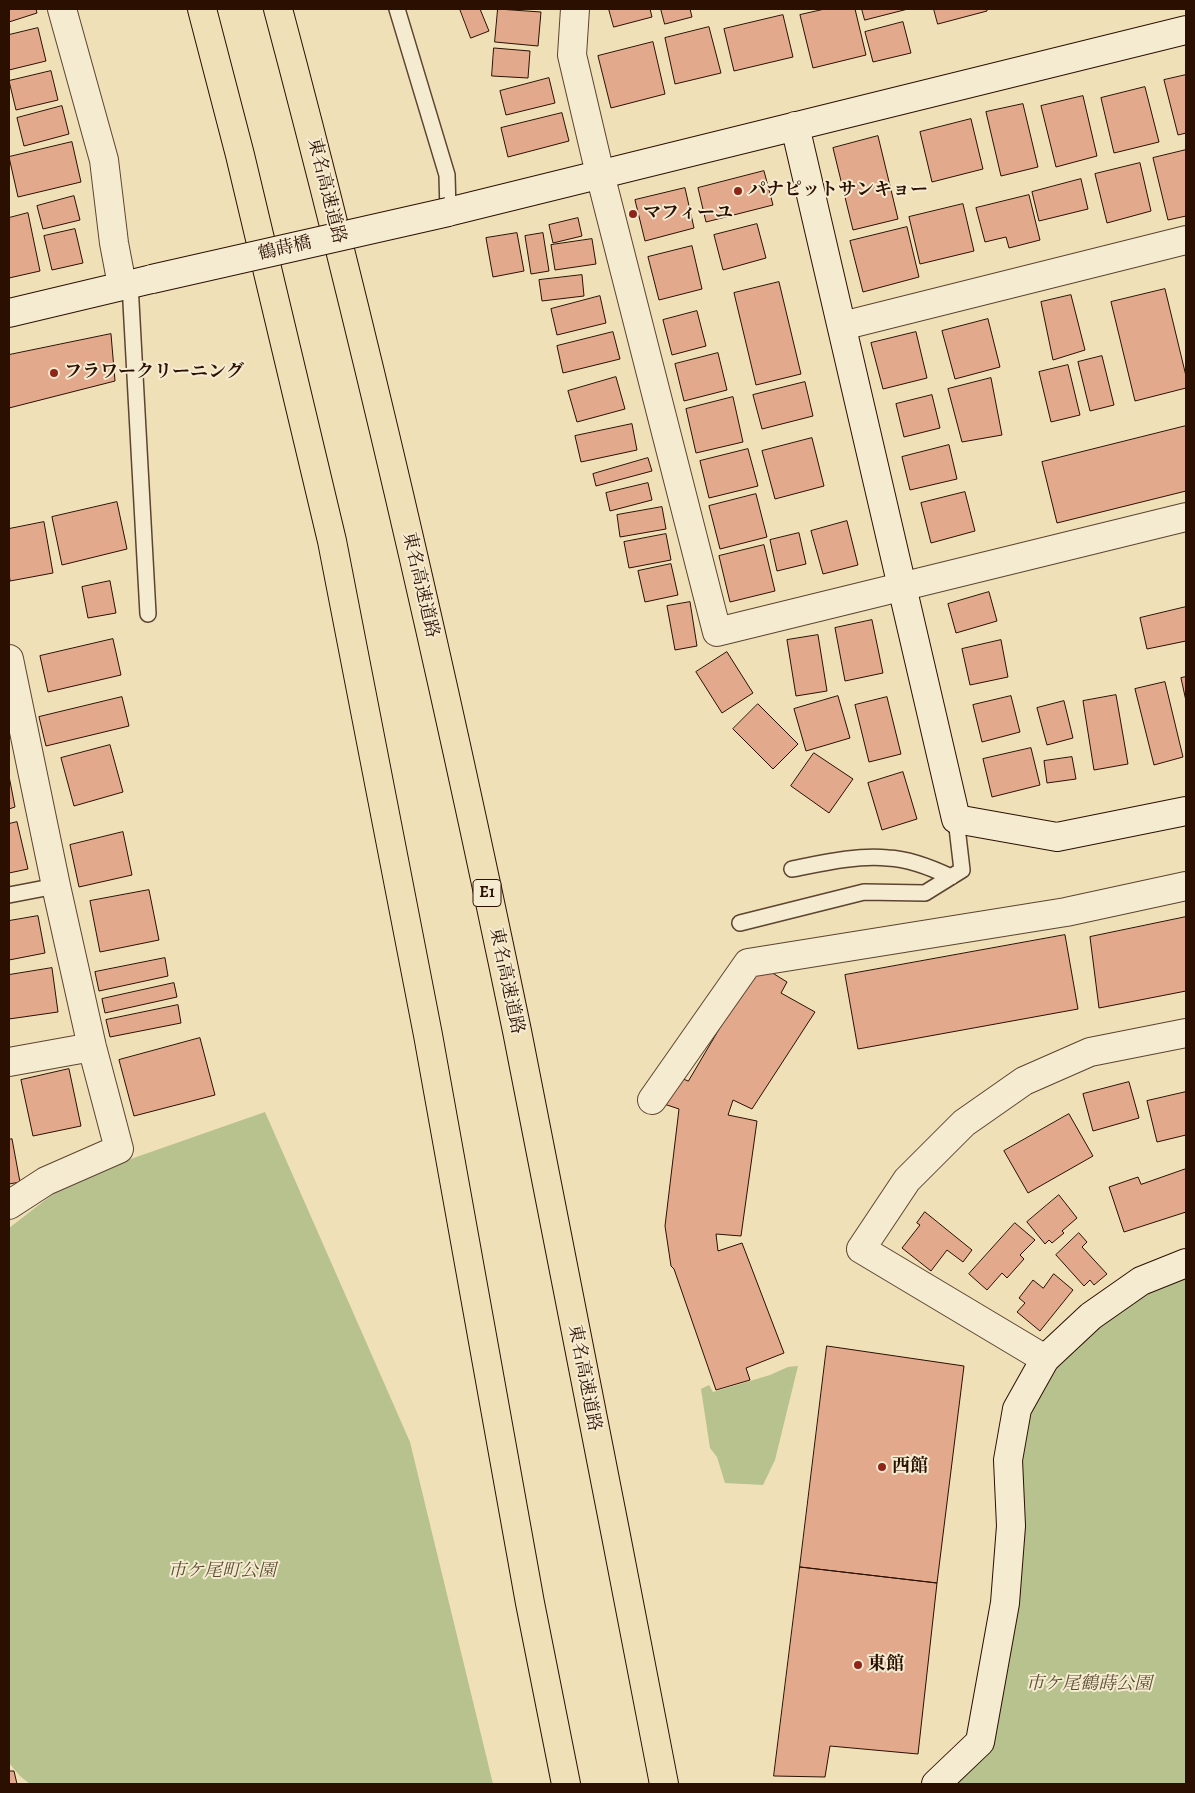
<!DOCTYPE html>
<html>
<head>
<meta charset="utf-8">
<style>
	body { margin:0 }
	#map { position:relative; width:1195px; height:1793px; overflow:hidden; background:#efe0b8; font-family:Alegreya,serif }
	canvas { display:block }
	.frame { position:absolute; inset:0; border:10px solid #2b1002; pointer-events:none }
</style>
</head>
<body>
<div id="map">
<canvas width="1195" height="1793"></canvas>
<div class="frame"></div>
</div>
<script>
const ctx = document.querySelector('canvas').getContext('2d');
ctx.lineJoin = 'round';
function fill(path, color) { ctx.fillStyle = color; ctx.fill(path, 'evenodd'); }
function strokePath(path, color, width, dash) { ctx.strokeStyle = color; ctx.lineWidth = width; ctx.lineCap = dash ? 'butt' : 'round'; ctx.setLineDash(dash || []); ctx.stroke(path); }
function write(font, color, halo, rows, align = 'center') {
  ctx.font = font + ' Alegreya,"Noto Serif JP",serif'; ctx.lineWidth = 4; ctx.setLineDash([]); ctx.textBaseline = 'middle'; ctx.strokeStyle = halo; ctx.fillStyle = color; for (const [text, x, y, turn = 0] of rows) {
    ctx.save(); ctx.translate(x, y); ctx.rotate((+turn || 0) * Math.PI / 180); ctx.textAlign = isNaN(turn) ? turn : align; if (halo) ctx.strokeText(text, 0, 0); ctx.fillText(text, 0, 0); ctx.restore();
  }
}
fill(new Path2D(`
	M265 1112 410 1442 493 1784H30L20 1776 9 1763V1228L66 1184 125 1161Z
	M1186 1263V1784H936L980 1742 1008 1460 1045 1359Z
	M798 1366 775 1460 763 1485 725 1483 717 1457 710 1448 701 1389 709 1385 713 1392 770 1375 788 1367Z`), '#b8c28f');
const building = new Path2D(`
	M9 9H36L37 13 9 22Z
	M460 9H480L489 31 471 38Z
	M498 9 541 12 538 46 495 42Z
	M609 9H650L652 17 614 27Z
	M661 9H690L692 17 665 24Z
	M825 9H855L866 55 813 68 800 15Z
	M862 9H908L865 20Z
	M934 9H987V11L938 24Z
	M783 15 793 57 734 71 724 29Z
	M903 22 911 53 873 62 865 32Z
	M709 27 721 73 675 84 665 38Z
	M38 28 46 61 9 70V35Z
	M653 42 665 94 611 108 598 56Z
	M494 48 530 51 528 78 492 76Z
	M51 71 58 100 16 110 9 81Z
	M1186 75V133L1178 135 1164 80Z
	M549 78 555 103 506 115 500 91Z
	M1145 87 1159 142 1114 153 1101 98Z
	M1083 96 1097 156 1056 167 1041 106Z
	M1023 104 1038 167 1001 176 986 112Z
	M62 106 69 134 24 146 17 118Z
	M562 113 569 141 508 157 501 128Z
	M971 119 983 169 932 182 920 132Z
	M878 136 898 219 853 230 833 148Z
	M72 142 81 182 18 197 9 157Z
	M1186 150V216L1168 220 1153 158Z
	M1140 163 1151 211 1107 223 1095 174Z
	M764 171 773 205 706 222 698 188Z
	M1081 179 1088 209 1039 221 1032 192Z
	M685 188 694 228 645 241 635 200Z
	M1029 195 1040 240 1009 248 1006 237 985 242 976 208Z
	M74 196 80 220 43 229 37 206Z
	M963 204 974 251 920 264 909 217Z
	M28 213 40 271 9 278V218Z
	M578 218 582 236 553 243 549 225Z
	M757 224 766 258 723 270 714 235Z
	M907 227 919 277 863 292 850 241Z
	M75 229 83 263 52 270 44 236Z
	M517 233 524 271 493 277 486 238Z
	M543 233 549 271 531 274 525 236Z
	M592 239 596 264 555 270 551 245Z
	M692 246 702 289 659 300 648 257Z
	M582 275 584 296 542 301 539 280Z
	M779 282 801 374 756 385 734 293Z
	M1165 289 1186 376V388L1135 401 1111 302Z
	M1071 295 1085 350 1053 360 1041 302Z
	M600 296 606 323 557 335 551 309Z
	M697 311 706 346 672 355 663 320Z
	M988 319 1000 367 955 379 942 331Z
	M613 332 620 359 563 373 557 346Z
	M916 332 927 378 883 389 871 343Z
	M111 334 115 381 9 408V355Z
	M718 353 727 390 684 401 675 364Z
	M1102 356 1114 405 1090 411 1078 362Z
	M1068 365 1080 415 1051 422 1039 372Z
	M616 377 625 409 577 422 568 391Z
	M991 378 1002 435 962 442 948 389Z
	M805 382 813 416 762 429 753 395Z
	M932 395 940 428 904 437 896 404Z
	M733 397 743 442 696 453 686 409Z
	M632 424 637 450 581 462 575 436Z
	M1186 426V491L1057 523 1042 462Z
	M812 438 824 486 775 499 762 451Z
	M949 445 957 479 910 490 902 457Z
	M748 449 758 486 709 498 700 461Z
	M648 458 652 471 596 486 593 474Z
	M648 483 652 500 610 511 606 493Z
	M965 492 975 531 931 543 921 503Z
	M756 494 767 537 720 549 709 506Z
	M117 502 127 549 62 565 52 517Z
	M662 507 666 529 620 537 617 515Z
	M847 521 858 565 823 574 811 531Z
	M44 522 53 573 10 581 9 573V529Z
	M799 533 806 564 777 571 770 540Z
	M666 534 671 560 629 568 624 542Z
	M764 545 775 591 730 602 719 556Z
	M671 564 678 595 645 602 638 571Z
	M110 581 116 613 88 618 82 587Z
	M989 592 997 621 956 633 948 604Z
	M690 602 697 646 675 650 667 606Z
	M1186 607V641L1147 649 1140 618Z
	M872 620 883 673 845 681 835 628Z
	M818 635 827 691 796 696 787 640Z
	M113 639 121 675 48 692 40 656Z
	M1001 640 1008 677 970 685 962 649Z
	M727 652 753 693 722 713 696 672Z
	M1186 677V701L1181 678Z
	M1165 682 1183 757 1154 765 1135 689Z
	M1116 695 1128 764 1094 770 1083 701Z
	M838 696 850 738 806 751 794 709Z
	M1011 696 1020 732 982 742 973 705Z
	M122 697 129 726 46 746 39 717Z
	M887 697 901 754 869 762 855 705Z
	M1064 701 1073 738 1047 745 1037 708Z
	M758 704 798 744 773 769 733 729Z
	M110 745 123 792 74 806 61 758Z
	M1031 748 1040 785 992 797 983 759Z
	M814 753 853 779 829 813 791 786Z
	M1072 757 1076 779 1047 783 1044 761Z
	M903 772 917 819 882 830 868 783Z
	M9 776 15 807 9 809Z
	M17 822 28 869 9 873V824Z
	M123 832 132 875 79 887 70 845Z
	M149 890 159 940 100 952 90 901Z
	M38 916 45 953 9 960V921Z
	M1186 917V991L1099 1008 1090 937Z
	M1065 935 1078 1009 858 1049 845 975Z
	M165 958 168 976 99 991 95 972Z
	M758 964 787 982 781 993 815 1012 752 1109 733 1100 728 1115 757 1121 741 1236 716 1234 718 1251 742 1243 784 1353 746 1368 750 1380 716 1390 674 1269 671 1266 665 1226 679 1109 655 1101 667 1072 688 1081Z
	M52 968 58 1012 9 1019V975Z
	M174 983 177 997 105 1013 102 999Z
	M178 1005 181 1023 110 1037 106 1020Z
	M200 1038 215 1095 134 1116 119 1060Z
	M69 1069 81 1126 33 1136 21 1080Z
	M1129 1082 1139 1118 1093 1131 1083 1094Z
	M1186 1092V1135L1157 1142 1147 1101Z
	M1069 1114 1093 1156 1028 1193 1004 1151Z
	M12 1139 20 1182 9 1184V1140Z
	M1186 1169V1212L1124 1232 1109 1187 1138 1177 1141 1184Z
	M1059 1195 1077 1218 1062 1231 1064 1233 1052 1243 1049 1240 1045 1244 1027 1222Z
	M925 1212 972 1250 963 1262 947 1250 931 1271 902 1248 920 1225 917 1223Z
	M1015 1223 1035 1240 1020 1255 1024 1259 1007 1278 1002 1273 987 1290 969 1274Z
	M1079 1233 1087 1242 1082 1247 1107 1274 1094 1285 1090 1280 1084 1286 1056 1255Z
	M1054 1274 1073 1290 1040 1331 1017 1312 1025 1303 1019 1298 1033 1280 1043 1288Z
	M827 1346 964 1366 937 1583 800 1567Z
	M800 1567 937 1583 918 1754 830 1746 825 1777 774 1776Z
	M9 1771H14L17 1784H9Z`);
fill(building, '#e3a98c');
strokePath(building, '#2b1002', 1);
const lane = new Path2D(`
	M397 9 447 175 448 212
	M130 284 148 614
	M792 869C823 863 856 855 888 858 910 859 932 868 951 877
	M9 895 56 886
	M740 923 864 892 925 893 962 870 956 819`);
const street = new Path2D(`
	M62 9 104 160 114 243 122 285
	M575 9 572 55 600 174 717 632 1186 517
	M842 326 1186 240
	M9 659 56 886 92 1047 119 1149 46 1181 9 1205
	M9 1062 92 1047
	M652 1100 748 963 1066 912 1186 886
	M1045 1359 861 1249 907 1180 964 1123 1024 1081 1090 1052 1186 1033`);
const secondary = new Path2D(`
	M795 126 956 819 1057 837 1186 811
	M448 212 1186 30
	M9 313 152 279
	M936 1784 980 1742 1005 1603 1011 1526 1008 1460 1017 1409 1045 1359 1091 1316 1141 1281 1186 1263`);
const highway = new Path2D(`
	M202 9 240 155 332 541 428 1035 530 1603 566 1784
	M278 9C368 347 446 688 517 1031 568 1282 615 1533 664 1784`);
strokePath(lane, '#5c4430', 18);
strokePath(street, '#5c4430', 30);
strokePath(secondary, '#2b1002', 30);
strokePath(highway, '#2b1002', 30);
strokePath(lane, '#f5ebd1', 15);
strokePath(street, '#f5ebd1', 28);
strokePath(secondary, '#f5ebd1', 28);
strokePath(highway, '#efe0b8', 28);
const secondaryBridge = new Path2D(`
	M152 279 448 212`);
strokePath(secondaryBridge, '#2b1002', 30, []);
strokePath(secondaryBridge, '#f5ebd1', 28);
for (const [x, y, r, color] of [
	[738,191,5,"#8f2418"],
	[633,214,5,"#8f2418"],
	[54,373,5,"#8f2418"],
	[882,1467,5,"#8f2418"],
	[858,1665,5,"#8f2418"]
]) { const dot = new Path2D(); dot.arc(x, y, r, 0, 2 * Math.PI); ctx.fillStyle = color; ctx.fill(dot); strokePath(dot, '#f5ebd1', 2); }
for (const [x, y, w] of [
	[487,893,28]
]) { const box = new Path2D(); box.roundRect(x - w / 2, y - 13.5, w, 27, 4); ctx.fillStyle = '#f5ebd1'; ctx.fill(box); strokePath(box, '#2b1002', 1); }
write('bold 16px', '#2b1002', null, [
	["E1",487,893]
]);
write('18px', '#2b1002', '#f5ebd1', [
	["東名高速道路",326,191,76],
	["鶴蒔橋",285,249,-13],
	["東名高速道路",420,585,77],
	["東名高速道路",506,981,78],
	["東名高速道路",584,1378,79]
]);
write('bold 18px', '#2b1002', '#f5ebd1', [
	["パナピットサンキョー",748,191],
	["マフィーユ",643,214],
	["フラワークリーニング",64,373],
	["西館",892,1467],
	["東館",868,1665]
], 'left');
write('italic 18px', '#5c4e33', '#f5ebd1', [
	["市ケ尾町公園",222,1572],
	["市ケ尾鶴蒔公園",1089,1685]
]);
</script>
</body>
</html>
